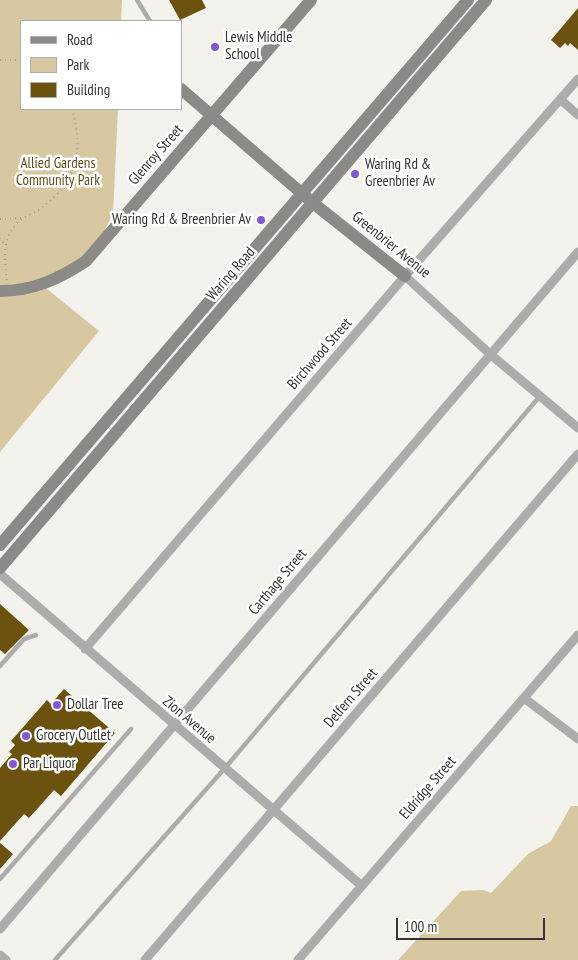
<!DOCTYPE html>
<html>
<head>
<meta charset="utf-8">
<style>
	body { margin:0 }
	#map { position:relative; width:578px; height:960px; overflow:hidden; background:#f4f2ed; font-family:"PT Sans Narrow",sans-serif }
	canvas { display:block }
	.legend { position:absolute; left:20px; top:20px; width:162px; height:90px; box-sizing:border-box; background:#fff; border:1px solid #aeaead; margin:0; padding:6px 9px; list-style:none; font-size:15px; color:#353432 }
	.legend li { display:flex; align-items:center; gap:10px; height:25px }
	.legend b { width:25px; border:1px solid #aeaead }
	.scale { position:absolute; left:396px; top:918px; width:149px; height:22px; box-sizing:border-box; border:2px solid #353432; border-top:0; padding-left:6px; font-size:15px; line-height:18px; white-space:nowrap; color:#353432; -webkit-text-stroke:4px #fff; paint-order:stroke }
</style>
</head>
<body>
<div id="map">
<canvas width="578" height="960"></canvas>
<ul class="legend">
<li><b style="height:6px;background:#8b8a87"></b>Road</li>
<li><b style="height:14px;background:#d8c8a2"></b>Park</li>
<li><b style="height:14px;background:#6b530f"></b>Building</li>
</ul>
<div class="scale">100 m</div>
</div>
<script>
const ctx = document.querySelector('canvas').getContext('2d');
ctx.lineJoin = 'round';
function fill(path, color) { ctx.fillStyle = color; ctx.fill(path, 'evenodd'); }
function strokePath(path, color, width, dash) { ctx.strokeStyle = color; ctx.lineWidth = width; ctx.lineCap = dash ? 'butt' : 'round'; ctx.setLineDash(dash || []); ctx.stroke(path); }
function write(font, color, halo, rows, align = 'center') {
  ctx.font = font + ' "PT Sans Narrow",sans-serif'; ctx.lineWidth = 5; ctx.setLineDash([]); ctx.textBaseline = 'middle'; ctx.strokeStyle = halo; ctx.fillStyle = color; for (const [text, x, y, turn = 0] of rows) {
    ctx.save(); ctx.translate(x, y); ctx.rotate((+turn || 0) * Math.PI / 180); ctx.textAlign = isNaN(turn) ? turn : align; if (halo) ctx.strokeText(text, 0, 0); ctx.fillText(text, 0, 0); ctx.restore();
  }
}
fill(new Path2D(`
	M0 0H122L121 21H21V109H118L113 214 93 253 42 285 99 331 0 452Z
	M571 806H578V960H398L461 891 483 890 491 893 528 854 551 841Z`), '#d8c8a2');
fill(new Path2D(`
	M169 0H202L206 8 180 20Z
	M578 8V50L570 43 568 46 565 43 560 48 551 40Z
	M0 604 29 630 5 654 0 650Z
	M64 689 115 733 61 796 54 790 29 818 24 814 0 841V768L12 754 9 752 15 745 11 741 47 700 51 704Z
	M0 843 13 854 0 869Z`), '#6b530f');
strokePath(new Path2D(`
	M0 60H21
	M0 219 22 218
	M0 238 5 246
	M7 280C4 261 2 238 17 223 24 216 33 214 40 209 77 182 84 151 72 109`), '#a09e9b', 2, [1, 4]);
strokePath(new Path2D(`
	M137 0 150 21
	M0 666 24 639 36 635
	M0 879 131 729
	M55 960 225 768 540 396`), '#adacaa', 4.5);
strokePath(new Path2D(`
	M561 100 578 115
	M405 276 490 354 578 428
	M0 574 362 886
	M85 649 405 276 578 79
	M524 698 578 739
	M0 929 578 252
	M0 955 6 960
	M145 960 578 454
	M298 960 578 635`), '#adacaa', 9);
strokePath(new Path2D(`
	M181 89 313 203 405 276
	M0 291C33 291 59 279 86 261L311 0
	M0 545 468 0
	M0 568 486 0`), '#8b8a87', 12);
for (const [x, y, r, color] of [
	[215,47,5,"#8456cf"],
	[355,174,5,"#8456cf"],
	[261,220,5,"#8456cf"],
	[57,705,5,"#8456cf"],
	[26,736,5,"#8456cf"],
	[13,764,5,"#8456cf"]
]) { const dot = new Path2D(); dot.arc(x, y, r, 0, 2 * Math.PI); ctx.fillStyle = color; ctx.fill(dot); strokePath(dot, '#fff', 2); }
write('15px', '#353432', '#fff', [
	["Lewis Middle",225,38],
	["School",225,55],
	["Waring Rd &",365,165],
	["Greenbrier Av",365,182],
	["Waring Rd & Breenbrier Av",251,220,"right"],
	["Dollar Tree",67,705],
	["Grocery Outlet",36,736],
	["Par Liquor",23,764]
], 'left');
write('15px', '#353432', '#fff', [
	["Glenroy Street",156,155,-49],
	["Greenbrier Avenue",391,245,39],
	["Waring Road",231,274,-49],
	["Birchwood Street",320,354,-49],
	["Carthage Street",278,582,-50],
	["Delfern Street",351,698,-49],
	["Zion Avenue",189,720,40],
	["Eldridge Street",428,788,-49]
]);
write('15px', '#624f1f', '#fff', [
	["Allied Gardens",58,164],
	["Community Park",58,181]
]);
</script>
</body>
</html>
